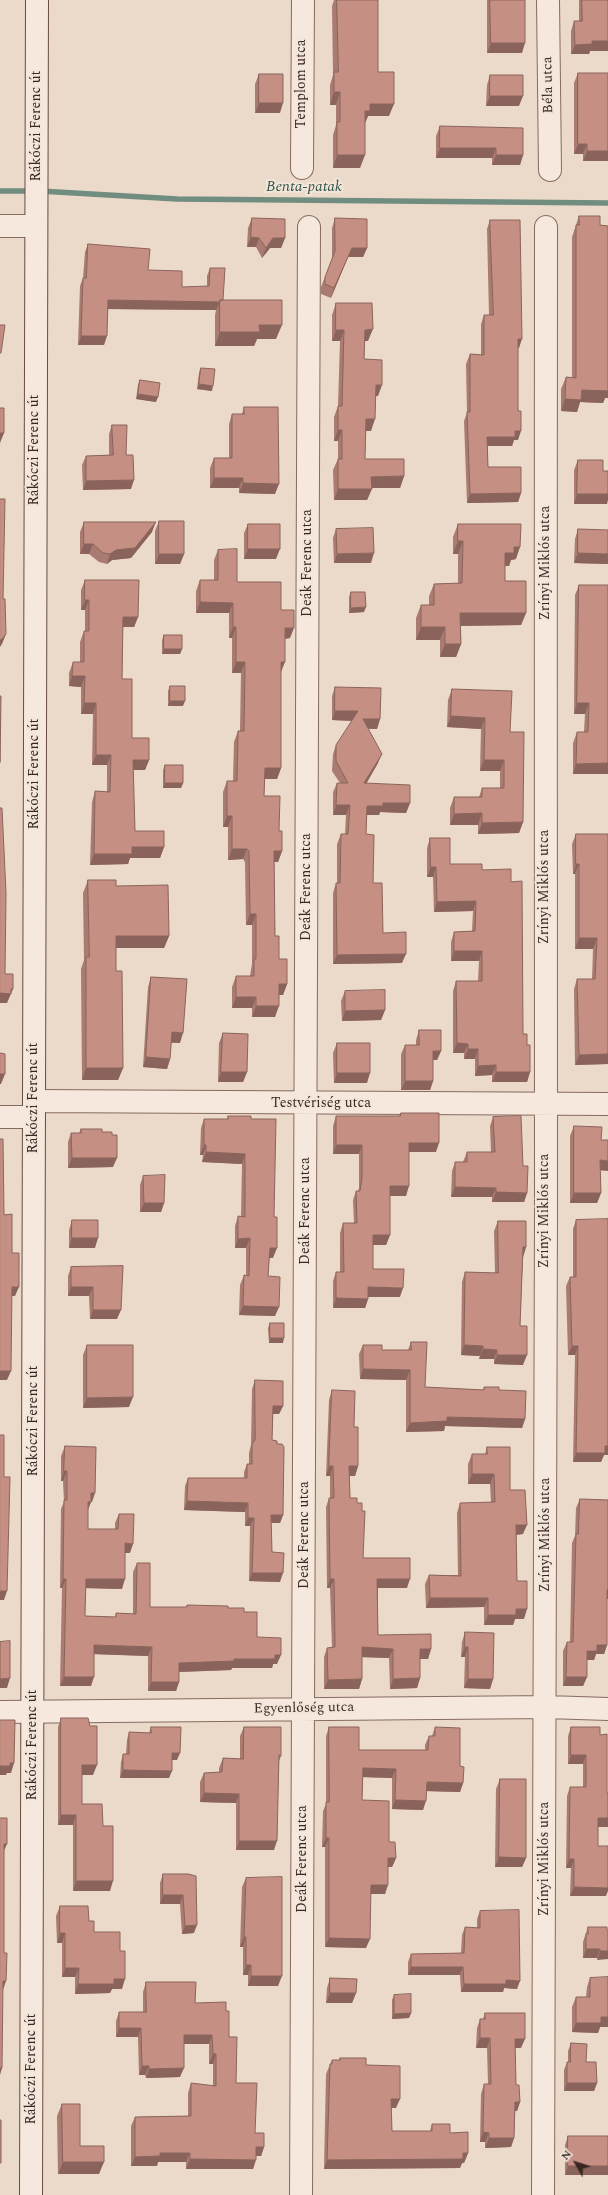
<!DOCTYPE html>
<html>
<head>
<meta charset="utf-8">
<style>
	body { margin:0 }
	#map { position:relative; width:608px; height:2195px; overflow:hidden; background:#ebd9c9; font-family:Spectral,serif }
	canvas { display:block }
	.north { position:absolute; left:556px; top:2143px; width:40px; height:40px; -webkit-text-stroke:3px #f3e5d8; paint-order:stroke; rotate:309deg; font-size:11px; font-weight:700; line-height:16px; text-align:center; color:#382722 }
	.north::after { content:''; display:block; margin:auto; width:14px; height:18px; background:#382722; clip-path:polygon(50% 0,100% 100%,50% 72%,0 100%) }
</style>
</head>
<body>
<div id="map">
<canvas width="608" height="2195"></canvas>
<div class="north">N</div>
</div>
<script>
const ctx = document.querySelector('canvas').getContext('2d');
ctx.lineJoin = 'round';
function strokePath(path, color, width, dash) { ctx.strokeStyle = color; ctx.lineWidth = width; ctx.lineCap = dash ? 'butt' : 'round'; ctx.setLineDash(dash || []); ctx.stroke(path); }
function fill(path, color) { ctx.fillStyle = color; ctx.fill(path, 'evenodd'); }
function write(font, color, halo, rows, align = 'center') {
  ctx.font = font + ' Spectral,serif'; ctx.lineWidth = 4; ctx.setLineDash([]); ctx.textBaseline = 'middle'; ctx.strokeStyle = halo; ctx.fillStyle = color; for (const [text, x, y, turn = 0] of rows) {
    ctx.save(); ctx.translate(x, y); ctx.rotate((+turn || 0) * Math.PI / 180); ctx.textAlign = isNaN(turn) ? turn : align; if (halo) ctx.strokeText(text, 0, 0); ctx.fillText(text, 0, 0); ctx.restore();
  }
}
strokePath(new Path2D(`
	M0 191H32
	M40 191 177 199 608 203`), '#718d80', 5.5);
const street = new Path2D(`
	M548 0 550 170
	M302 168 303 0
	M0 226H36
	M34 1101 608 1104
	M0 1117H34
	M0 1712 547 1707 608 1709
	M301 2195 309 227
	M543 2195C548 1539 545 883 546 227`);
const secondary = new Path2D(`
	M31 2195 37 0`);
strokePath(street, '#866b60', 24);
strokePath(secondary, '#684c43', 24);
strokePath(street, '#f6e8dc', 22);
strokePath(secondary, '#f6e8dc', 22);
fill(new Path2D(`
	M334 0H378V72L389 116H368L365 123 360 168H333V135L336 125V105H330V85L333 75 332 6Z
	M487 0H525L522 53H487Z
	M579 0H608V51H590L589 54H571V31L574 21H579Z
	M578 73 608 161H583V154H574V83Z
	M259 74 280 113H255V84Z
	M490 75 519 106H486L487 85Z
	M440 126 523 155 520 165H492V158H436V136Z
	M579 216 600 225 608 226V398H605L603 403 580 402 577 412 561 411V389L566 377 572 378V237Z
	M252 218 285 238 281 248H270L262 258 256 247H247L248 228Z
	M335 218 367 248 363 257H348L331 298 321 294V287L332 259V228Z
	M490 220 519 348H518V440H514L512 446H488V467L521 493 518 502 467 503 464 421 467 413 466 364 470 354 481 355V324L484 315H489L487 229Z
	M88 244 148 270 182 287 207 286V276L210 268 223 300 276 339H257L254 346H215V315L216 310 108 309 104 345H78L80 286 83 278 85 252Z
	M336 303 368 341H365L364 359 378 396H376L371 431H365V459L404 476 400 488H372L367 500H334L333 470 338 459V441H334V417L338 406 340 341H332V315Z
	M201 368 212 391 197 389 199 373Z
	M140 380 156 402 136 399 138 385Z
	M244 407 275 494 239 493V488H210V468L214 458H229V424L232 414H242Z
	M112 425 126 455 131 489 83 490 82 465 86 456 109 455V434Z
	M578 460 607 504H574V470Z
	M159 521 184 554 180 564H155V531Z
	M84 522 152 532 131 558 112 560 107 564 99 562 89 554H80V532Z
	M248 524 276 559H244V533Z
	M458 524 516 559 511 560 509 566H505V581L526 613 521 625 461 626V644L456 657H440V640H416V618L421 605H429V596L434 584 458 583V554H453V537Z
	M336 529 371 563H334L333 538Z
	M578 529 608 564 574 563 575 539Z
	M218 550 237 582 281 610 290 638 285 639 281 672V768L277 779H265L264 796 279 831 282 851 278 862H274L275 936 279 959 287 984 283 995H279L275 1017H252V1008H232V987L236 976H250L252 964V925H246L245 862 243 859 228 860V827H223V792L227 781H233L234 742 238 731H240L241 673H232V638H229V613H196V591L200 580H214V560Z
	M85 580 138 617 134 627H123L122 679 132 738 149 760 145 770H133L135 831 164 847 160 858H130L128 864 90 865 92 802 95 791 107 792V765H92L93 714H81V687L69 686V673L73 662H80V642L84 631H85V610H81V590Z
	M579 585 608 774H573V743L577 732H584L585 714H574L575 595Z
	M351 592 364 612 349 613V597Z
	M164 635 182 649 180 654H162V640Z
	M170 686 183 706H168V691Z
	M335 687 380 719 377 729H368L378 763 366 783 410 803 406 813 380 812 379 815H367L366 834 373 883 383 933 402 963 333 964V893L336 883H337V844L341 834H345L346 815H333V792L337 783H340L332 771 333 754 336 745 352 721 332 720V696Z
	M452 689 510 732 523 822 519 833 478 834V825H450V808L454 797H479L482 788H500V771H480L481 729 447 727 448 700Z
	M165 765 183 783 181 788H163V770Z
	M576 834H608V1064L575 1065 574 989 577 979H592L593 949H575V874H573L572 844Z
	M430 838 450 864 482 870 511 882 523 1034 527 1045 530 1072 527 1082H492V1075L475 1076V1059H464V1053H453V991L456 981H478L479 961H451V942L454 932 472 931 473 911 434 912 433 877H427V848Z
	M88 880 116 886 169 936 164 948H116V971L123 1068 118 1080H82L81 969 84 960 83 893Z
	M151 977 180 1043H171L170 1059 167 1069 143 1067 148 987Z
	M345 991 385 1010 381 1020 342 1021 341 1001Z
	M419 1030 441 1051 437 1060H433V1081L430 1090H401V1054L405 1045H416V1040Z
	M223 1033 247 1072 243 1082H218L219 1043Z
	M337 1043 367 1083H334L333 1053Z
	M401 1113 436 1152H409L406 1196H390V1235L386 1245H373V1269L400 1297H368V1299L365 1308H333V1281L336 1272H340V1233L343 1223H354L353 1200 356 1191H358L359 1188V1154H333V1126L336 1116H399Z
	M228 1116 251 1119 273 1258H269L268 1276 275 1316 239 1315 240 1285 244 1275 246 1276V1248H235V1226L238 1216H241L242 1164 202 1162 203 1155H200L201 1128 204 1119H227Z
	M493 1117 523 1166 527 1193 524 1202H492V1197H451L452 1171 455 1162H463L467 1152H491L490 1126Z
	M574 1126 600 1170 601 1193 597 1203H570V1136Z
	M81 1129 102 1132 113 1167 68 1168V1142L71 1133H79Z
	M143 1176 164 1203 161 1212H140V1185Z
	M72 1220 95 1248H69V1230Z
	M576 1220 604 1455 601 1462H573L575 1355H568L566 1286 570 1277H573V1229Z
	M498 1221 526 1247 523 1257 520 1326 523 1365 494 1364V1359H479L480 1356 461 1355 462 1282 465 1272 495 1273 494 1231Z
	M123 1266 117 1319H90L89 1296H68V1276L71 1267Z
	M270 1323 283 1343H269L268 1328Z
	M411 1342 425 1387 483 1390 484 1387 499 1390 525 1419 522 1428 445 1426 444 1431 406 1432V1380L360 1379 359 1354 363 1345 382 1350H408Z
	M87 1345 129 1407 83 1408V1355Z
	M255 1380 283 1406 279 1414H273L272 1440 277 1444 283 1515 280 1523H271L272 1552 280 1582 249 1581 250 1526H245V1512L184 1510 185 1486 188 1478H244V1472L247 1464H249V1453L251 1445 252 1389Z
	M332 1390 354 1427 358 1466 355 1476H349L350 1498 357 1503 362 1511 363 1558 407 1588H378V1635L431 1649 428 1659H420V1678L417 1688 390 1689 389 1658 362 1657V1679L359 1689H324V1657L327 1648 332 1647 330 1588H327L326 1507 329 1498H330V1476H326L329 1400Z
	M65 1446 92 1502H91L88 1510V1529H115V1523L119 1514 130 1553H125L122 1589 85 1588V1616L115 1617 116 1613 133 1614V1572L137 1563 150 1607H186L187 1605 228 1608 244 1612 257 1637 277 1664H273L272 1668H232L231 1670 179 1672V1682L176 1691H148V1656L94 1654 91 1686H60L62 1588H60L61 1509 64 1502 63 1481H61V1456Z
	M487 1447 510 1490 523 1534 516 1535 517 1581 524 1619H515L513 1625H484V1607L426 1608 425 1584 429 1575H458L457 1513 460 1503 491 1502 490 1484H468V1464L472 1454H485Z
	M580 1499 608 1500V1599H607V1645L604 1654H596L594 1660H587V1677L583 1686H563V1651L567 1642H570L572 1543 575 1536 576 1508Z
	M465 1632 493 1679 490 1689 464 1688 465 1657H461L462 1642Z
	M61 1718 93 1775H82V1804L103 1826 110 1891H73V1825H58V1727Z
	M151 1727 177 1760H172L169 1778H120L121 1762 123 1754H126L127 1740 129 1732 149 1733Z
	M244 1727 281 1756 279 1761 274 1850H236V1803L200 1802V1782L204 1773 219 1772V1768L223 1758 240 1759V1736Z
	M329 1727 359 1750H425V1745L429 1736H432L435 1727 460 1766 463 1783 460 1792 427 1791 423 1810 392 1809V1778L363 1777 362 1800 389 1842 396 1858 392 1867H388L385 1894H370L366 1948 325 1947V1847H322L323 1811 326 1804V1736Z
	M571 1727 600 1735 607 1793 608 1827H598V1846L606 1896H570L571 1868H566L567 1796 570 1787H583V1764H568V1736Z
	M500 1779 526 1858 522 1867H495L496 1789Z
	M163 1874H188L194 1933 182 1934 180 1904H160V1883Z
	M246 1878 278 1986H248V1975H243V1947H240L242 1887Z
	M60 1906 89 1921 94 1932 120 1951 122 1989H112L110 1993 75 1994V1977H62V1943H57L56 1916Z
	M480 1911 517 1989 504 1988 503 1992H461L460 1975H408V1962L411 1954 461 1953 462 1935 465 1927 477 1928V1919Z
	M588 1927 608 1930 597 1960V1958H583V1942Z
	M330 1978 356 1993 352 2003H326L327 1988Z
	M590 1978 600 2027 598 2033 572 2032V2007L576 1997H586L587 1987Z
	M146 1982 195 2003 226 2011 229 2037 236 2083 255 2133 264 2147 261 2156H256L253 2169H186V2162H158L157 2166H131V2126L135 2117 188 2116V2093L191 2083 213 2086V2064H209V2044H184L180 2077 146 2078 145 2075H139L138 2037H116V2021L119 2012H143V1992Z
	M394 1995 411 2013 409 2018 392 2019V2000Z
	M485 2013 521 2048H515L516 2085 520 2102 517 2111H515L514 2138 511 2147 485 2148V2142H480L481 2094 484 2084H488L487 2048H476L477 2028 480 2019H483Z
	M571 2043 597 2083 594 2091H564V2070L567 2062H568V2051Z
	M340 2058 366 2065 396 2108H391L392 2131H430L432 2124 450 2133 468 2153 464 2163H462L460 2168 324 2169 326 2074 332 2060H339Z
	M62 2104 80 2146 99 2174H58L57 2116Z
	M568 2136H608V2175H565V2145Z`), '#a97b71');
fill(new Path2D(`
	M592 41H608V51H590L589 54H571L575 45Z
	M491 43H525L522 53H487Z
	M334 92H340L336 105H330Z
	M490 96H523L519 106H486Z
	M259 103H283L280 113H255Z
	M370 104H394L389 116H368L365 123V111Z
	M578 144H587L583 154H574Z
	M440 148H496L492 158H436Z
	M587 151H608V161H583Z
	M337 155H365L360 168H333Z
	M496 155H523L520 165H492Z
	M251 237 259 238 256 247H247Z
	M273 238H285L281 248H270L262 258 266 248Z
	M352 248H367L363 257H348L331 298 334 288Z
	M108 300 220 302 216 310 105 309Z
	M259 325H282L276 339H257L254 346H215L220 332Z
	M373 329 368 341H361L365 330Z
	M336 330H344L340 341H332Z
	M81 336H107L104 345H78Z
	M518 339H522L519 348H514Z
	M199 384 213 386 212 391 197 389Z
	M376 385H382L378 396H372Z
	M608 386V398H605L603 403 580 402 577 412 561 411 565 399 582 390Z
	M138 394 158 397 156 402 136 399Z
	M366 419H375L371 431H361Z
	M338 430H342L338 441H334Z
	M515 431H521L518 440H514L512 446H484L487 437Z
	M0 433H4L0 443Z
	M404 476 400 488H367L371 477Z
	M214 478H243L239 488H210Z
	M134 480 131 489 83 490 86 481Z
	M243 483 279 484 275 494 239 493Z
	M338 489H372L367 500H334Z
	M521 493 518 502 467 503 470 494Z
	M577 494H608V500L607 504H574Z
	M156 522 152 532 131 558 112 560 107 564 110 554Z
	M458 541H463L458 554H453Z
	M84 544H93L89 554H80Z
	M514 547H520L516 559 511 560 509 566H500L505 553Z
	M248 549H280L276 559H244Z
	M374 553 371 563H334L337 554Z
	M578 553 608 554V564L574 563Z
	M159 554H184L180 564H155Z
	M85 600H89L85 610H81Z
	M200 602 233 603 229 613H196Z
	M366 607 364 612 349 613 351 608Z
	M460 613H526L521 625 456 626Z
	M123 617H138L134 627H119Z
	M233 627H236L232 638H229Z
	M421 627H445L440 640H416Z
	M285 628H294L290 638 281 639Z
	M6 634 2 644 0 647V640Z
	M445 644H461L456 657H440Z
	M164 649H182L180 654H162Z
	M236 662H245L241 673H232Z
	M281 662H285L281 672H277Z
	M72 676H85L81 687 69 686Z
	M170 701H185L183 706H168Z
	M84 703H96L93 714H81Z
	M577 703H589L585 714H574Z
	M335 711H358L355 721 332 720Z
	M451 716 485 718 481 729 447 727Z
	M363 719H380L377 729 359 728Z
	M382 754 378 763 361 793 364 783Z
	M96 755H111L107 765H92Z
	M133 760H149L145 770H129Z
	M484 760H504L500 771H480Z
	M608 763V774H573L576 764Z
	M265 768H281L277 779H261Z
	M165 783H183L181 788H163Z
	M383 803H410L406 813 380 812 379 815H363L367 806Z
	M336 805H350L346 815H333Z
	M482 813 478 825H450L454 814Z
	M227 816H232L228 827H223Z
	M523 822 519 833 478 834 482 823Z
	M132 847H164L160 858H130L128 864 90 865 94 854Z
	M232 849H247L243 859 228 860Z
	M274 851H282L278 862H270Z
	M576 864H579L575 874H573Z
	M431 867H436L433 877H427Z
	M476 901 473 911 434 912 437 902Z
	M250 914H256L252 925H246Z
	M116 936H169L164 948H111Z
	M579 938H597L593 949H575Z
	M454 951H482L479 961H451Z
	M406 954 402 963 333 964 337 955Z
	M279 984H287L283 995H275Z
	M11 989H13L7 1003H0V993Z
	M236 997H256L252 1008H232Z
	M256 1006H279L275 1017H252Z
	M385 1010 381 1020 342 1021 345 1011Z
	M172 1032 183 1033 180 1043 168 1042Z
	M457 1043 468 1044 464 1053H453Z
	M468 1049H478L475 1059H464Z
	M433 1051H441L437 1060H430Z
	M608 1054V1064L575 1065 579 1055Z
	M146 1057 170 1059 167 1069 143 1067Z
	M496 1065 492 1075 475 1076 478 1066Z
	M86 1068H123L118 1080H82Z
	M221 1072H247L243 1082H218Z
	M496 1072H530L527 1082H492Z
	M337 1073H370L367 1083H334Z
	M0 1074H5L1 1084H0Z
	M405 1081H433L430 1090H401Z
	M409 1143H439L436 1152H406Z
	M204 1145H206L203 1155H200Z
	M336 1145H362L359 1154H333Z
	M206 1152 245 1154 242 1164 202 1162Z
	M72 1158H117L113 1167 68 1168Z
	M600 1160 608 1161V1171L597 1170Z
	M390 1186H409L406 1196H387Z
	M455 1187 496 1188 492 1197H451Z
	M496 1192 527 1193 524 1202H492Z
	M574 1193H601L597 1203H570Z
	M144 1203H164L161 1212H140Z
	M373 1235H390L386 1245H370Z
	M72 1238H98L95 1248H69Z
	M250 1238 246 1248H235L238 1239Z
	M523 1247H526L523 1257Z
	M270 1248H277L273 1258H267Z
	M12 1287H19L15 1296H8Z
	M71 1287H93L89 1296H68Z
	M368 1287 403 1288 400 1297H365Z
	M336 1298 368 1299 365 1308H333Z
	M243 1306 279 1307 275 1316 239 1315Z
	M93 1310H121L117 1319H90Z
	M270 1338H284L283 1343H269Z
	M464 1345 483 1346 480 1356 461 1355Z
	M572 1346H578L575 1355H568Z
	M483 1349 497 1350 494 1359H479Z
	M497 1355H527L523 1365 494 1364Z
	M363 1369 410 1370 406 1380 360 1379Z
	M0 1371H11L7 1380H0Z
	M133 1397 129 1407 83 1408 87 1398Z
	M273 1406H283L279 1414H270Z
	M447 1417 525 1419 522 1428 445 1426 444 1431 406 1432 410 1423Z
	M605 1446H608V1455H604L601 1462H573L576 1453Z
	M329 1466H333L330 1476H326Z
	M349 1466H358L355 1476H346Z
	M64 1471H67L63 1481H61Z
	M472 1474H494L490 1484H468Z
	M91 1493H95L92 1502H91L87 1511H85Z
	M187 1501 248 1503 245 1512 184 1510Z
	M271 1515H283L280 1523H268Z
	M248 1518H254L250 1526H245Z
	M516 1525H527L523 1534 513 1535Z
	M125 1543 133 1544 130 1553H122Z
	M252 1573H283L280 1582 249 1581Z
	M63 1579H66L62 1588H60Z
	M86 1579H125L122 1589 82 1588Z
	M330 1579H334L330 1588H327Z
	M377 1579H410L407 1588H374Z
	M607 1590H608V1599H604Z
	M0 1591H7L4 1600H0Z
	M430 1598H488L484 1607 426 1608Z
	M516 1609H527L524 1619H515L513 1625H484L488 1615Z
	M94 1645 152 1647 148 1656 91 1654Z
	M597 1645H607L604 1654H596L594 1660H584L587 1651Z
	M362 1647 393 1649 389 1658 358 1657Z
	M465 1647H468L465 1657H461Z
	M420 1649H431L428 1659H416Z
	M275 1655H281L277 1664H273L272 1668H232L231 1670 176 1672 179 1663Z
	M64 1677H94L91 1686H60Z
	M566 1677H587L583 1686H563Z
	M10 1678 7 1688H0V1679Z
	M420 1678 417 1688 390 1689 393 1679Z
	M362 1679 359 1689H324L328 1680Z
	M468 1679H493L490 1689 464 1688Z
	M151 1682H179L176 1691H148Z
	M172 1753H180L177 1760H169Z
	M571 1755H586L583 1764H568Z
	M10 1763H14L11 1773H7L6 1775H0V1766Z
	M82 1765H97L93 1775H79Z
	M363 1768 396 1769 392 1778 360 1777Z
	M123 1770 172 1771 169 1778H120Z
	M427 1782 463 1783 460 1792 423 1791Z
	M204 1793 239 1794 236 1803 200 1802Z
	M395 1800 426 1801 423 1810 392 1809Z
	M61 1815H76L73 1825H58Z
	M598 1818H608V1827H595Z
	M326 1838H329L325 1847H322Z
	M239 1841H277L274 1850H236Z
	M4 1844H7L3 1853Z
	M499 1857 526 1858 522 1867H495Z
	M388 1858H396L392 1867H385Z
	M569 1859H574L571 1868H566Z
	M76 1881H113L110 1891H73Z
	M371 1885H388L385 1894H367Z
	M574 1887 608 1888V1891L606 1896H570Z
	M163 1895H183L180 1904H160Z
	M197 1925 194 1933 182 1934 185 1926Z
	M60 1933H65L62 1943H57Z
	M244 1937H246L243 1947H240Z
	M329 1938 370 1939 366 1948 325 1947Z
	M586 1949H600L597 1958H583Z
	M600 1951H608V1959L597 1960Z
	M246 1965H251L248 1975H243Z
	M411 1967H463L460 1975H408Z
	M65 1968H79L75 1977H62Z
	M251 1976H282L278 1986H248Z
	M114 1979H125L122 1989H112L110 1993 75 1994 78 1984Z
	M506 1980 520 1981 517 1989 504 1988 503 1992H461L464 1984Z
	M3 1981H6L3 1990Z
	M330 1993H356L352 2003H326Z
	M411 2013 409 2018 392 2019 394 2014Z
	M601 2017H608V2027H600L598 2033 572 2032 576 2023Z
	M119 2028H141L138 2037H116Z
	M184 2035H212L209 2044H181Z
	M480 2038H490L487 2048H476Z
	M515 2039H525L521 2048H512Z
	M213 2054H216L213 2064H209Z
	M142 2066H149L145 2075H139Z
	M0 2068H2L0 2075Z
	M184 2068 180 2077 146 2078 149 2069Z
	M567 2083H597L594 2091H564Z
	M391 2099H400L396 2108H388Z
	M515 2102H520L517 2111H512Z
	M483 2132 489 2133 485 2142H480Z
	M489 2138H514L511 2147 485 2148Z
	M256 2147H264L261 2156H253Z
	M160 2153H190L186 2162H158L157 2166H131L135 2157Z
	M468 2153 464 2163H462L460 2168 324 2169 327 2160Z
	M190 2159 256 2160 253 2169H186Z
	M63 2162H104L99 2174H58Z
	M568 2166H608V2175H565Z`), '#8a645c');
const building = new Path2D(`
	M337 0H378V72H394V104H370V111H365V155H337V122H340V92H334V72H338Z
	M490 0H525V43H491Z
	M582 0H608V41H592V44L575 45 574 21H582Z
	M578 73H608V151H587V144H578Z
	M259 74H283V103H259Z
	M490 75H523V96H490Z
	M440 126 523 128V155H496V148H440Z
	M579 216H600V225L608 226V391L582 390 581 400 565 399 566 377 576 378V225H579Z
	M252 218 285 219V238H273L266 248 259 238 251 237Z
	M335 218 367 219V248H352L334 288 325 284V277L335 251Z
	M490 220H520L522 339H518V411H521V431H515V437H487L488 467H521V493L470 494 467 412H470V354L484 355V315H493Z
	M88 244 150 249 148 270 182 271V287L209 286 210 268H225L223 300H220V302L108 300 107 336H81L83 278H86Z
	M220 300H282V325H259L260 332H220Z
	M336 303H372L373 329 365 330 364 359 382 360V385H376L375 419H366L365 459H404V476L371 477 372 489H338V459H342V430H338V406H342L344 330H336Z
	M0 325H5L1 353H0Z
	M201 368 215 369 213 386 199 384Z
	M140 380 160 383 158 397 138 394Z
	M244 407H278L279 484 243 483V478H214V458H232V414H244Z
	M0 408H4V433H0Z
	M112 425H127L126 455H133L134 480 86 481V456L113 455Z
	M578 460H603V471H608V494H577Z
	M0 499H5L3 599H5L6 634 1 640H0Z
	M159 521H184V554H159Z
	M84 522H156L135 548 116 550 110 554 103 553 93 544H84Z
	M248 524H280V549H248Z
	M458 524H521L520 547H514V553H505V581H526V613H460L461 644H445V627H421V605H434V584L462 583 463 541H458Z
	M373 528 374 553 337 554 336 529Z
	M578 529 608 530V554L578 553Z
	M237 549V582H281V610H294V628H285V662H281V768H265L264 796H280L279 831H282V851H274L275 936H279V959H287V984H279V1006H256V997H236V976H254V959H256V914H250L249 851 247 849H232V816H227V781H237L238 731H244L245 662H236V627H233V603L200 602V580H218V550Z
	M85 580H139L138 617H123L122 679H132V738H149V760H133L135 831H164V847H132V854H94L95 791 110 792 111 755H96V703H84L85 676H72L73 662H84V631H89V600H85Z
	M579 585H608V763L576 764 577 732H588L589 703H577Z
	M351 592H365L366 607 351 608Z
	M164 635H182V649H164Z
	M170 686H185V701H170Z
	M335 687 381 688 380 719H363L382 754 364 783 410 785V803H383V806H367L366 834 374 835 373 883H382L383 933 406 932V954L337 955 336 883H340L341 834H348L350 805H336L337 783H348L336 761V745L358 711H335Z
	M452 689 512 691 510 732H524L523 822 482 823V813L454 814V797H482V788H504V760H484L485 718 451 716Z
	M0 696H1L0 762Z
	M165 765H183V783H165Z
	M0 808H2L6 893 5 974H13V989H11V994L0 993Z
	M576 834H608V1054L579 1055 577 979H595L597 938H579V864H576Z
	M430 838H450V864H482V870L511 869V882L522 881 523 1034H527V1045H530V1072H496V1065L478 1066V1049H468V1044L457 1043 456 981H482V951H454V932L475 931 476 901 437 902 436 867H431Z
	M88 880H116V886L168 885 169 936H116V971H122L123 1068H86V957H89Z
	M151 977 187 979 183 1033 172 1032 170 1059 146 1057Z
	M385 990V1010L345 1011V991Z
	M419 1030H441V1051H433V1081H405V1045H419Z
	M223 1033 248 1034 247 1072H221Z
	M337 1043H370V1073H337Z
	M0 1053 5 1054V1074H0Z
	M401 1113H439V1143H409V1186H390V1235H373V1269H404L403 1288 368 1287V1299L336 1298V1272H344L343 1223H357L356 1191H360L362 1178V1145H336V1116H400Z
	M228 1116H251V1119H276L274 1217H277V1248H270L268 1276 280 1277 279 1307 243 1306 244 1275 249 1276 250 1238 238 1239V1216L245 1217V1154L206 1152V1145H204V1119H228Z
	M521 1116 523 1166H528L527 1193 496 1192V1188L455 1187V1162H467V1152H495L493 1117Z
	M574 1126 602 1127 601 1140H608V1161L600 1160 601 1193H574Z
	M81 1129H102V1132H112V1135H117V1158H72L71 1133H81Z
	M0 1139H3L4 1215 12 1214V1253H19V1287H12L11 1371H0Z
	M165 1175 164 1203H144L143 1176Z
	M608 1219V1446H605V1453H576L578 1346H572L570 1277H576V1220Z
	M72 1220H98V1238H72Z
	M498 1221H526V1247H523L520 1326H527V1355H497V1350L483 1349V1346L464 1345 465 1272 498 1273Z
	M123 1266 121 1310H93V1287H71V1267Z
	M270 1323H284V1338H270Z
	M411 1342H427L425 1387 484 1390V1387H499V1390L526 1391 525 1419 447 1417V1421L410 1423V1370L363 1369V1345H382V1350H411Z
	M87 1345H133V1397L87 1398Z
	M255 1380 283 1381V1406H273L272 1440 277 1441V1444H282L284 1447 283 1515H271L272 1552 284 1553 283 1573H252L254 1518H248V1503L187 1501 188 1478H247V1464H252V1444L255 1440Z
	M332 1390 355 1391 354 1427H358V1466H349L350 1498H357V1503H362V1511H365L363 1558H410V1579H377L378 1635 431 1634V1649H420V1678L393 1679V1649L362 1647V1679L328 1680 327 1648 335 1647V1643L334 1579H330L329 1498H334L333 1466H329Z
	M0 1435H4V1477H10L7 1591H0Z
	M65 1446 96 1447 95 1493H91V1502H88V1529H118L119 1514H134L133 1544 125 1543V1579H86L85 1616 116 1617V1613L136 1614 137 1563H150V1607H187V1605L228 1606V1608H244V1612H257V1637L281 1638V1655H275V1659H234V1661L179 1663V1682H151L152 1647 94 1645V1677H64L66 1579H63L64 1500H67V1471H64Z
	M487 1447H510V1490H525L527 1525H516L517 1581H527V1609H516V1615H488V1598H430L429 1575 461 1576 460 1503 495 1502 494 1474H472V1454H487Z
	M580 1499 608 1500V1590H607V1645H597V1651H587V1677H566L567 1642H573L576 1534H578Z
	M465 1632 494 1633 493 1679H468V1647H465Z
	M10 1641V1678L0 1679V1642Z
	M61 1718H88L90 1726H97V1765H82V1804H102L103 1826H113V1881H76V1815H61Z
	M0 1720H15L14 1763H10V1766H0Z
	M151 1727H181L180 1753H172V1771L123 1770V1754H129V1732L151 1733Z
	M244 1727H281V1756L279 1755 277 1841H239V1794L204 1793V1773L222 1772 223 1758 243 1759Z
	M329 1727H359V1750H428L429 1736H435V1727L460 1728V1766L464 1767 463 1783 427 1782 426 1801 395 1800 396 1769 363 1768 362 1800 389 1801V1842H395L396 1858H388V1885H371L370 1939 329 1938V1838H326V1802H329Z
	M571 1727H600V1735L607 1734V1793H608V1818H598V1846H608V1888L574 1887V1859H569L570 1787H586V1755H571Z
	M500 1779H526V1858L499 1857Z
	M0 1818H7V1844H4V1953H7L6 1981H3L2 2068H0Z
	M163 1874H188L196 1876 197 1925 185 1926 183 1895H163Z
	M282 1877V1976H251V1965H246V1937H244L246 1878Z
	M60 1906H88L89 1921H94V1932H120V1951H125V1979H114V1984H78L79 1968H65V1933H60Z
	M519 1910 520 1981 506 1980V1984H464L463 1967H411V1954L464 1953 465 1927 480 1928V1911Z
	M588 1927H607V1930H608V1951H600V1949H586V1934H588Z
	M608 1977V2017H601V2023H576V1997H590V1978Z
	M330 1978 357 1979 356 1993H330Z
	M146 1982H196L195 2003 226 2002V2011H229V2037H237L236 2083H257L255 2133H264V2147H256V2160L190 2159V2153H160V2156L135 2157V2117L191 2116V2083L216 2086V2054H213L212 2035H184V2068L149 2069V2066H142L141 2028H119V2012H146Z
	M411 1994V2013L394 2014V1995Z
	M485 2013H525V2039H515L516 2085H519L520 2102H515L514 2138H489V2133L483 2132 484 2084H491L490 2038H480V2019H485Z
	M571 2043 587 2044 586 2062H596L597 2083H567V2062H570Z
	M340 2058H366V2065L400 2066V2099H391L392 2131H432V2124H450V2133L468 2132V2153H463V2159L327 2160 330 2064H332V2060H340Z
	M62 2104H80V2146H104V2162H63Z
	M0 2120H1V2163H0Z
	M568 2136H608V2166H568Z`);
fill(building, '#c58f83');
strokePath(building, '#8a645c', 1);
write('14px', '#382722', '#f3e5d8', [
	["Templom utca",302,84,-90],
	["Béla utca",549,85,-91],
	["Rákóczi Ferenc út",37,126,-90],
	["Rákóczi Ferenc út",35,450,-90],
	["Deák Ferenc utca",308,563,-90],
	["Zrínyi Miklós utca",546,563,-90],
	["Rákóczi Ferenc út",35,774,-90],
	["Deák Ferenc utca",307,887,-90],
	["Zrínyi Miklós utca",545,887,-90],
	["Rákóczi Ferenc út",34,1098,-90],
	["Testvériség utca",321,1104],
	["Deák Ferenc utca",306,1211,-90],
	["Zrínyi Miklós utca",545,1211,-90],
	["Rákóczi Ferenc út",34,1421,-90],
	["Deák Ferenc utca",305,1535,-90],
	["Zrínyi Miklós utca",546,1535,-90],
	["Egyenlőség utca",304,1709,-1],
	["Rákóczi Ferenc út",33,1745,-90],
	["Deák Ferenc utca",303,1859,-90],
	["Zrínyi Miklós utca",545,1859,-90],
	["Rákóczi Ferenc út",32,2069,-90]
]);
write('italic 15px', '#32564b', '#f3e5d8', [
	["Benta-patak",304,188]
]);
</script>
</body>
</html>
